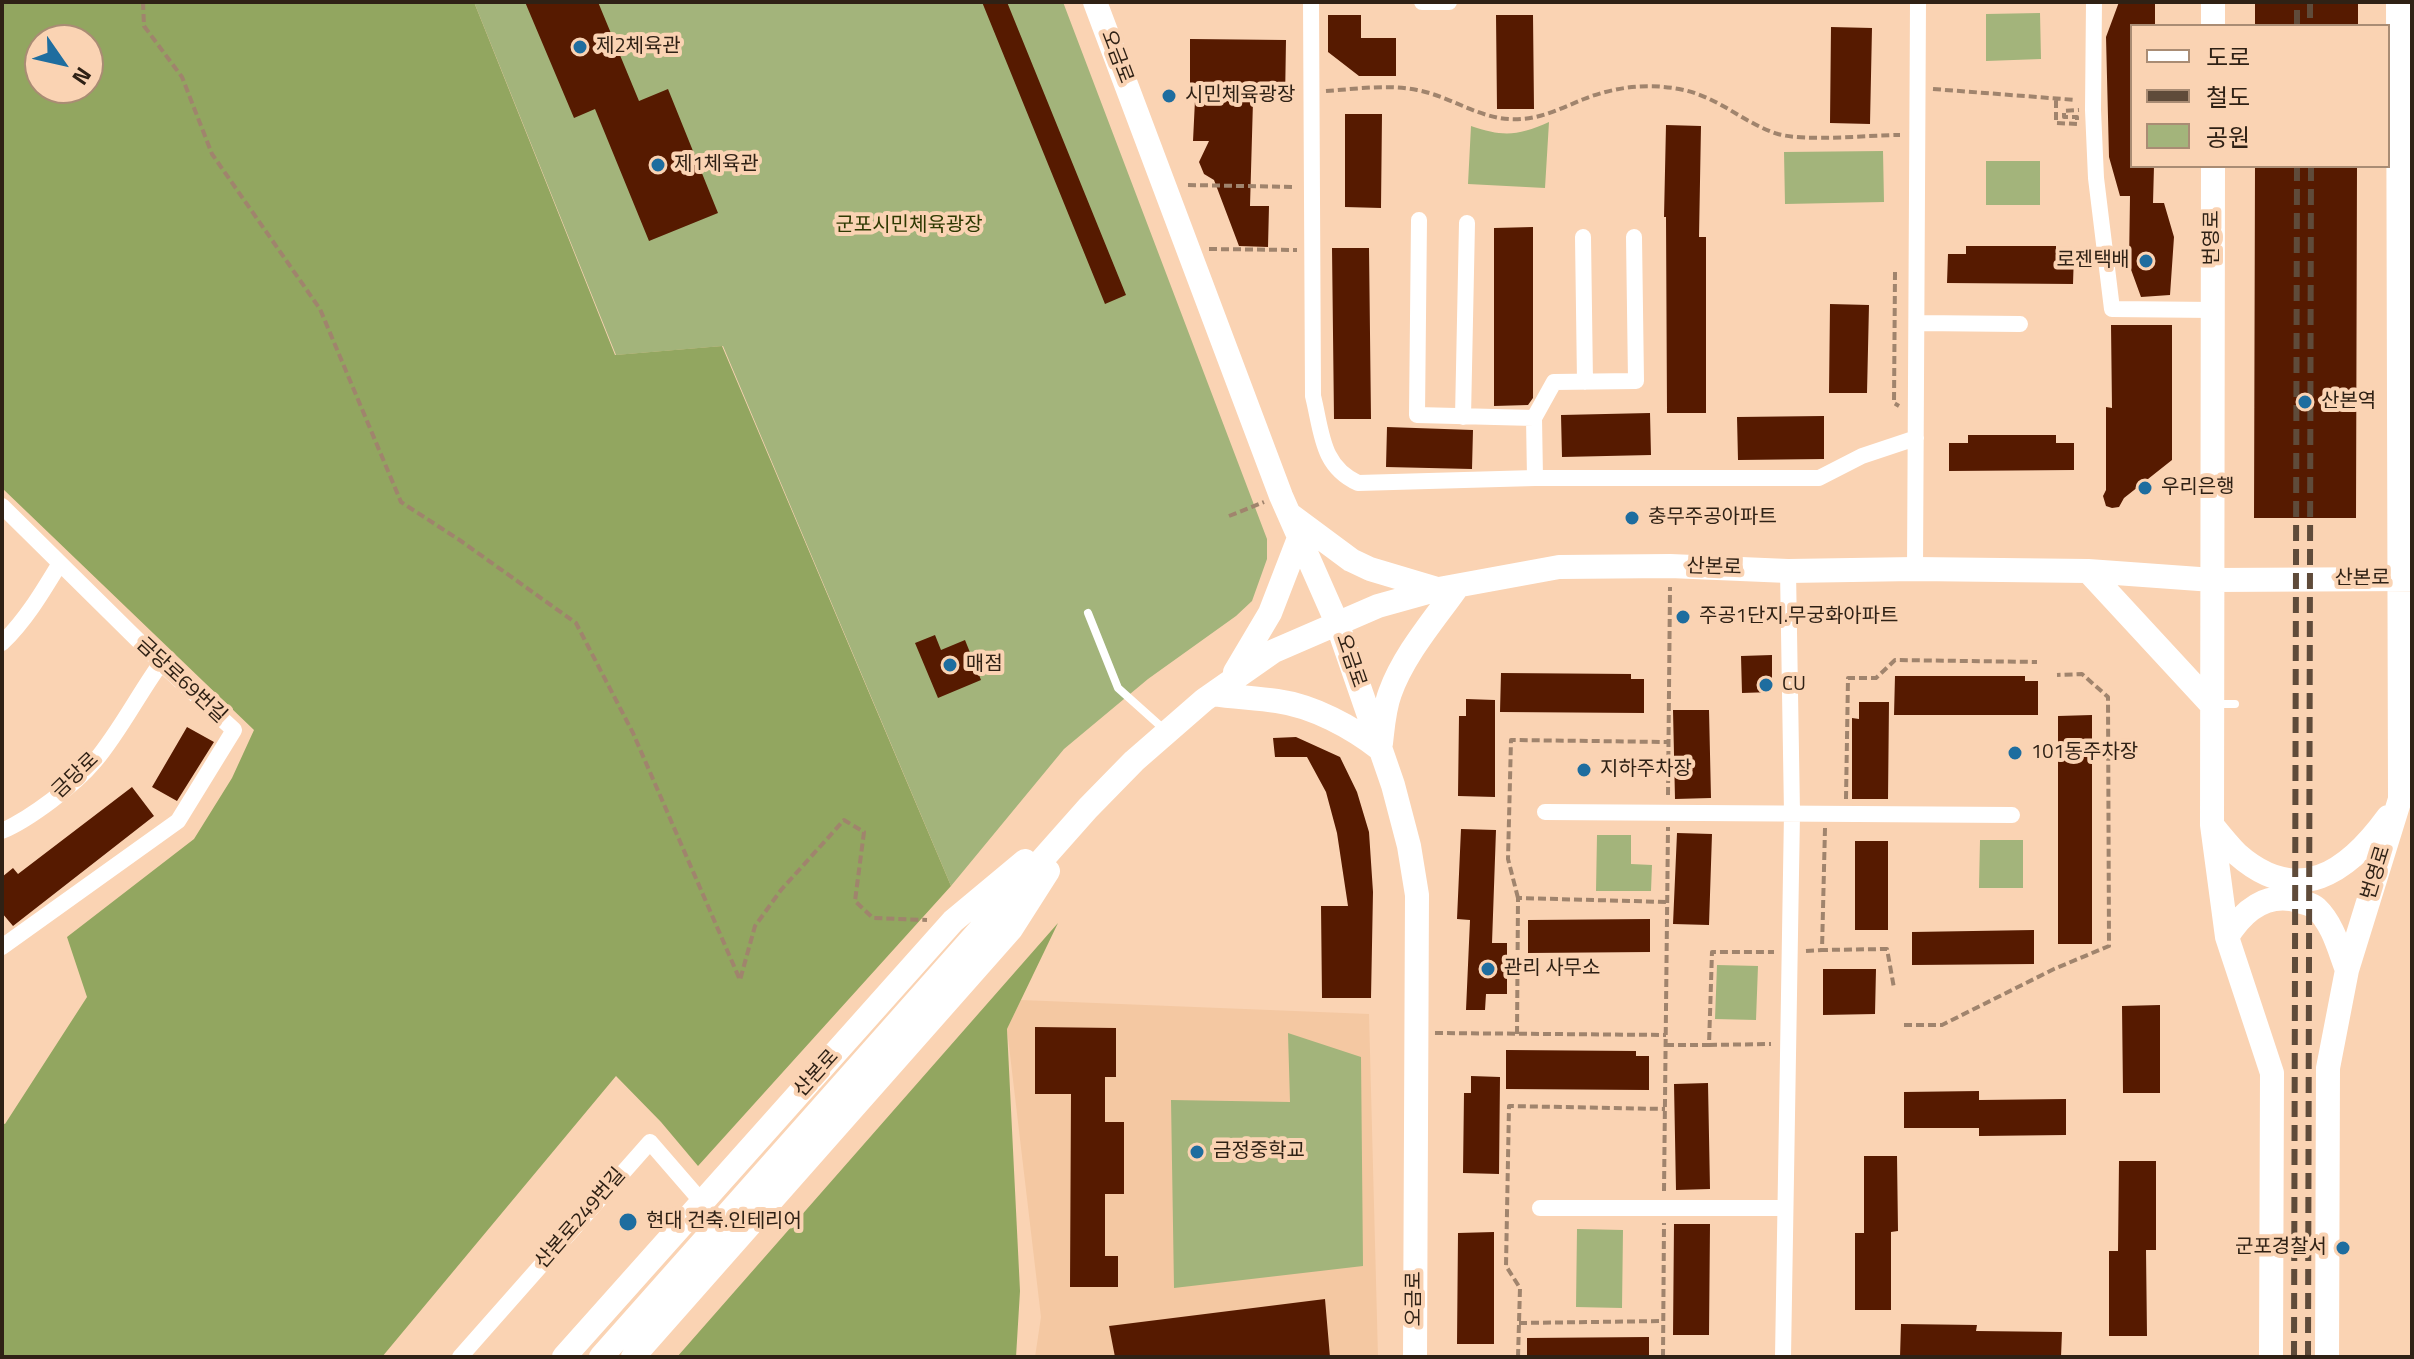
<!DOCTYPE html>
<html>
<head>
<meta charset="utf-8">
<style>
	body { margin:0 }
	#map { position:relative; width:2414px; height:1359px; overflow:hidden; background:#fad3b3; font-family:"Titillium Web","Noto Sans KR",sans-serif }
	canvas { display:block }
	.frame { position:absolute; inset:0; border:4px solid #2f2115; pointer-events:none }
	.legend { position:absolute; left:2130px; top:24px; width:260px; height:144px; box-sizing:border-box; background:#fad3b3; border:2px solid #a98c74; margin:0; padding:10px 14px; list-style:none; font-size:24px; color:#2f2115 }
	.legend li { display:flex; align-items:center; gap:16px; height:40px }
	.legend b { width:40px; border:2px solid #a98c74 }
	.north { position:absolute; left:24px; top:24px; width:80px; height:80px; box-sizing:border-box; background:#fad3b3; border:2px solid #a98c74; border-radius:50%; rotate:124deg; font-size:22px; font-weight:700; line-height:32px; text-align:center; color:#2f2115 }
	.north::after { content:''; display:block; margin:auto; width:28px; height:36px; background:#1e6d9f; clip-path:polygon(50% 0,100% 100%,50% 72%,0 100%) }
</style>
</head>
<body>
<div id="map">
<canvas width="2414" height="1359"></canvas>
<div class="frame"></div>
<ul class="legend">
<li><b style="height:10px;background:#fff"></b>도로</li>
<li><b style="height:10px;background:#5f4b3a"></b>철도</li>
<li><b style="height:22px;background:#a3b47b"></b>공원</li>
</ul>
<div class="north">N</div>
</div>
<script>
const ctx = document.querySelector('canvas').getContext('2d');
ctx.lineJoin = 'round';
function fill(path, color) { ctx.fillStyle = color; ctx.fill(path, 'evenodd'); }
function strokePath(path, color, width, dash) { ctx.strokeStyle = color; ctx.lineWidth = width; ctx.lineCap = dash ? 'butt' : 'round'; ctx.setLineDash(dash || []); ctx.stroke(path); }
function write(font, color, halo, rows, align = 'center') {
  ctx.font = font + ' "Titillium Web","Noto Sans KR",sans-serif'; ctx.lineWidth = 8; ctx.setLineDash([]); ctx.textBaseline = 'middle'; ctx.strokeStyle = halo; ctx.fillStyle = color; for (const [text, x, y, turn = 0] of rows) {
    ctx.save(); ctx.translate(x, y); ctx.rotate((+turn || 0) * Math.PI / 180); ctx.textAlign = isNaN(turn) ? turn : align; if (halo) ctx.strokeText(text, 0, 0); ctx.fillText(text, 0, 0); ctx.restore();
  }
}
fill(new Path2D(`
	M1021 1000 1369 1014 1378 1357H1035L1041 1317 1007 1029Z`), '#f4c8a2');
fill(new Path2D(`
	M474 2H1063L1267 539V559L1252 601 1236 616 1148 679 1064 749 951 886 723 346 616 355Z
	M2040 13 2041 59 1986 61V14Z
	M1549 122 1545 188 1468 184 1471 126C1503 137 1518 136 1549 122Z
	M1883 151 1884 202 1785 204 1784 152Z
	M1986 161H2040V205H1986Z
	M1597 835H1631V864L1652 865 1651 891H1596Z
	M1980 840H2023V888H1979Z
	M1717 965 1758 966 1756 1020 1715 1019Z
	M1288 1033 1361 1057 1363 1266 1174 1288 1171 1100 1290 1102Z
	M1577 1229 1623 1230 1622 1308 1576 1307Z`), '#a3b47b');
fill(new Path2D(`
	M2 2H474L615 355 722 346 951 886 698 1166 661 1122 616 1076 382 1357H2V1123L5 1124 87 997 67 937 194 839 232 778 254 730 2 488ZM40 40H88V88H40Z
	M1058 923 1007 1029 1020 1291 1016 1357H677Z`), '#92a660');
fill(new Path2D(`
	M525 2H598L639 101 668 89 718 213 649 241 595 109 574 118Z
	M982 2H1007L1126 295 1105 304Z
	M2119 2H2155V26H2132V166H2154L2153 203H2164L2174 237 2170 295 2141 297 2129 264 2130 196H2120L2109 157 2106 37Z
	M2255 2H2358V26H2255Z
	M1328 15H1361V38H1396V76H1359L1328 52Z
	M1496 15H1533L1534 109H1497Z
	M1831 27 1872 28 1870 124 1830 123Z
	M1190 39 1286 40 1285 101H1253L1250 206H1269L1268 247 1239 246 1214 180 1204 174 1199 162 1209 141H1193L1195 100H1190Z
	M1345 114H1382L1381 208 1345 207Z
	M1666 125 1701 126 1699 237H1706V413H1667L1666 217H1664Z
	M2255 166H2357L2356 518H2254Z
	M1533 227V398L1528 405 1494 406V228Z
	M1966 246H2056V253H2074L2073 284 1947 283 1948 254H1966Z
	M1332 248H1369L1371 419H1334Z
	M1830 304 1869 305 1867 393H1829Z
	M2111 325H2172V460L2124 498 2119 507 2112 508 2106 506 2103 496 2106 490V407L2112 408Z
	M1650 413 1651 455 1562 457 1561 415Z
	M1824 416V459L1738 460 1737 417Z
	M1387 427 1473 430 1472 469 1386 467Z
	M1968 435H2056V443H2074V470L1949 471V443H1968Z
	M935 635 941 650 965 640 981 680 938 698 915 643Z
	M1772 655V692L1742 693 1741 656Z
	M1501 673 1631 674V679H1644V713L1500 712Z
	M1895 676H2025V681H2038V715H1894Z
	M1466 699 1495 700V797L1458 796 1459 716H1466Z
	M1859 702H1889L1888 799H1852V718L1859 719Z
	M1673 710H1709L1711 798 1675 799Z
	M2092 715V944H2058V716Z
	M187 727 214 742 177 801 152 787Z
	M1296 737 1340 757 1357 792 1369 832 1373 892 1371 998H1322L1321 906H1348L1337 833 1326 792 1307 757H1275L1273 738Z
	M132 787 154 816 13 926 2 913V877L13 868 18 874Z
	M1461 829 1496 830 1492 943H1507V994H1486L1485 1010H1466L1470 920 1457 919Z
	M1677 833 1712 834 1709 925 1673 924Z
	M1855 841H1888V930H1855Z
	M1650 919V952L1528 953V920Z
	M2034 930V964L1912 965V932Z
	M1823 969H1876L1875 1014 1823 1015Z
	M2160 1005V1093H2123L2122 1006Z
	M1035 1027 1116 1028V1077H1105V1122H1124V1194H1105V1256H1118V1287H1070L1071 1094H1035Z
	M1506 1050 1636 1051V1056H1649V1090L1506 1089Z
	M1471 1076 1500 1077 1499 1174 1463 1173 1464 1093H1471Z
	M1708 1083 1710 1189 1676 1190 1674 1084Z
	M1979 1091V1100L2066 1099V1135L1979 1136V1128H1904V1092Z
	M1864 1156H1897L1898 1231 1891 1232V1310H1855V1233H1864Z
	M2119 1161H2156V1250H2146L2147 1336H2109V1251H2118Z
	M1674 1224H1710L1709 1335H1673Z
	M1494 1232V1344H1457L1458 1233Z
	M1325 1299 1330 1357H1115L1109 1326Z
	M1901 1324 1977 1325 1976 1331 2062 1332 2061 1357H1900Z
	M1649 1337V1357H1527V1338Z`), '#561a00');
strokePath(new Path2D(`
	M143 2 144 26 182 77 212 154 320 309 401 502 461 541 576 623 633 733 740 980 755 926 781 890 844 820 864 832 855 901 873 918 927 920
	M1933 89 2076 100
	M1326 91C1356 89 1388 84 1417 90 1454 97 1482 122 1521 119 1543 118 1564 107 1584 99 1614 87 1647 83 1679 89 1718 96 1743 123 1778 134 1806 142 1869 135 1900 135
	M2056 100V123L2077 124V117H2064V111L2079 110
	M1188 185 1295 187
	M1209 249 1297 250
	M1895 272 1894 403 1899 406
	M1229 516 1264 502
	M1668 795 1670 587
	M1846 799 1848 678H1876L1895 660 2037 662
	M1825 828 1822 950 1887 949 1894 988
	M1518 898 1508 859 1511 740 1669 742
	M1806 951 1822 950
	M1904 1025H1942L2054 969 2109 946 2108 697 2082 674 2057 675
	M1435 1033 1666 1035
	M1517 1034 1518 898 1667 902
	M1666 1045H1709L1712 952H1774
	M1709 1045 1771 1044
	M1664 1191 1668 827
	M1519 1323 1663 1321
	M1518 1357 1520 1288 1506 1266 1509 1106 1665 1109
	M1663 1357 1664 1223`), '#a0846d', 4, [8, 4]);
strokePath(new Path2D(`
	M1088 613 1118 688 1166 731
	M2216 704H2235`), '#fff', 8);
strokePath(new Path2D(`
	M1311 2 1313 396C1322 432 1321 466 1358 483L1535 478H1819L1862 456 1916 438
	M1422 2H1449
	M2094 2 2093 110 2096 178 2112 309 2214 310
	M1419 220 1417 415 1534 418 1535 478
	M1583 237 1585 382
	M1917 323 2020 324
	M1463 417 1467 223
	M1534 418 1554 382 1636 381 1634 237
	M2 506 161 663 234 730 178 821 2 947
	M1915 569 1918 2
	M2 643C26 620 43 591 60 563
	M1545 812 2012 815
	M2 831C30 819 75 785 95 761 120 731 138 695 161 663
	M1540 1208H1785
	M460 1357 650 1142 702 1202
	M1783 1357 1792 813 1788 571`), '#fff', 16);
strokePath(new Path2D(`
	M1095 2 1281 496 1337 623 1393 785 1409 846 1417 895 1415 1357
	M2213 2V26
	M2213 166 2212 825 2227 937 2272 1073 2271 1357
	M1289 514 1351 560 1370 569 1437 589
	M2088 571 2211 704
	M1235 672 1270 613 1299 538
	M1213 694C1234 697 1256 698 1277 701 1313 706 1352 727 1380 749
	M1381 743C1383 726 1384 709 1390 693 1404 654 1434 620 1458 586
	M2212 825C2220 835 2228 845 2237 854 2298 908 2348 872 2388 817
	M2227 937C2243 911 2266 891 2299 901 2304 903 2312 904 2316 908 2333 924 2339 949 2347 970
	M564 1357 953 921 1025 861
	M601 1357 1088 808 1134 761 1204 700 1274 651 1378 606 1439 589 1559 567 1670 566 1788 571 1915 569 2088 571 2213 580 2412 579
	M633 1357 1011 929 1048 871
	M2327 1357 2328 1068 2347 970 2400 799 2398 2`), '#fff', 24);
strokePath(new Path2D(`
	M2310 2V26
	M2297 26V2
	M2294 1357 2297 166
	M2308 1357 2311 166`), '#5f4b3a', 6, [16, 8]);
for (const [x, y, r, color] of [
	[580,47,8,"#1e6d9f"],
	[1169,96,8,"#1e6d9f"],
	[658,165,8,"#1e6d9f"],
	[2146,261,8,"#1e6d9f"],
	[2305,402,8,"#1e6d9f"],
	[2145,488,8,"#1e6d9f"],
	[1632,518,8,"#1e6d9f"],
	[1683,617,8,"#1e6d9f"],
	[950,665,8,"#1e6d9f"],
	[1766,685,8,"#1e6d9f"],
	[2015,753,8,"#1e6d9f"],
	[1584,770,8,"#1e6d9f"],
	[1488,969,8,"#1e6d9f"],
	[1197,1152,8,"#1e6d9f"],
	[628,1222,10,"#1e6d9f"],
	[2343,1248,8,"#1e6d9f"]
]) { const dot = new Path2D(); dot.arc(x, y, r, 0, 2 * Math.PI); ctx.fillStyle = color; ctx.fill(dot); strokePath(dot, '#fad3b3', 3); }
write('20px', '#2f2115', '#fad3b3', [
	["제2체육관",596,47],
	["시민체육광장",1185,96],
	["제1체육관",674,165],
	["로젠택배",2130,261,"right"],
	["산본역",2321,402],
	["우리은행",2161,488],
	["충무주공아파트",1648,518],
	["주공1단지.무궁화아파트",1699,617],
	["매점",966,665],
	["CU",1782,685],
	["101동주차장",2031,753],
	["지하주차장",1600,770],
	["관리 사무소",1504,969],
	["금정중학교",1213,1152],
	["현대 건축.인테리어",646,1222],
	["군포경찰서",2327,1248,"right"]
], 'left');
write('20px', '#2f2115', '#fad3b3', [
	["오금로",1116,57,69],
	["번영로",2213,238,-90],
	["산본로",1714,568,2],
	["산본로",2362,579],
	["오금로",1350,661,71],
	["금당로69번길",181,681,43],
	["금당로",76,776,-44],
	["번영로",2377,873,-73],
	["산본로",817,1074,-48],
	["산본로249번길",581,1219,-49],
	["오금로",1415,1299,-90]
]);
write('20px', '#2d3902', '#fad3b3', [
	["군포시민체육광장",909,226]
]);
</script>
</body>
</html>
